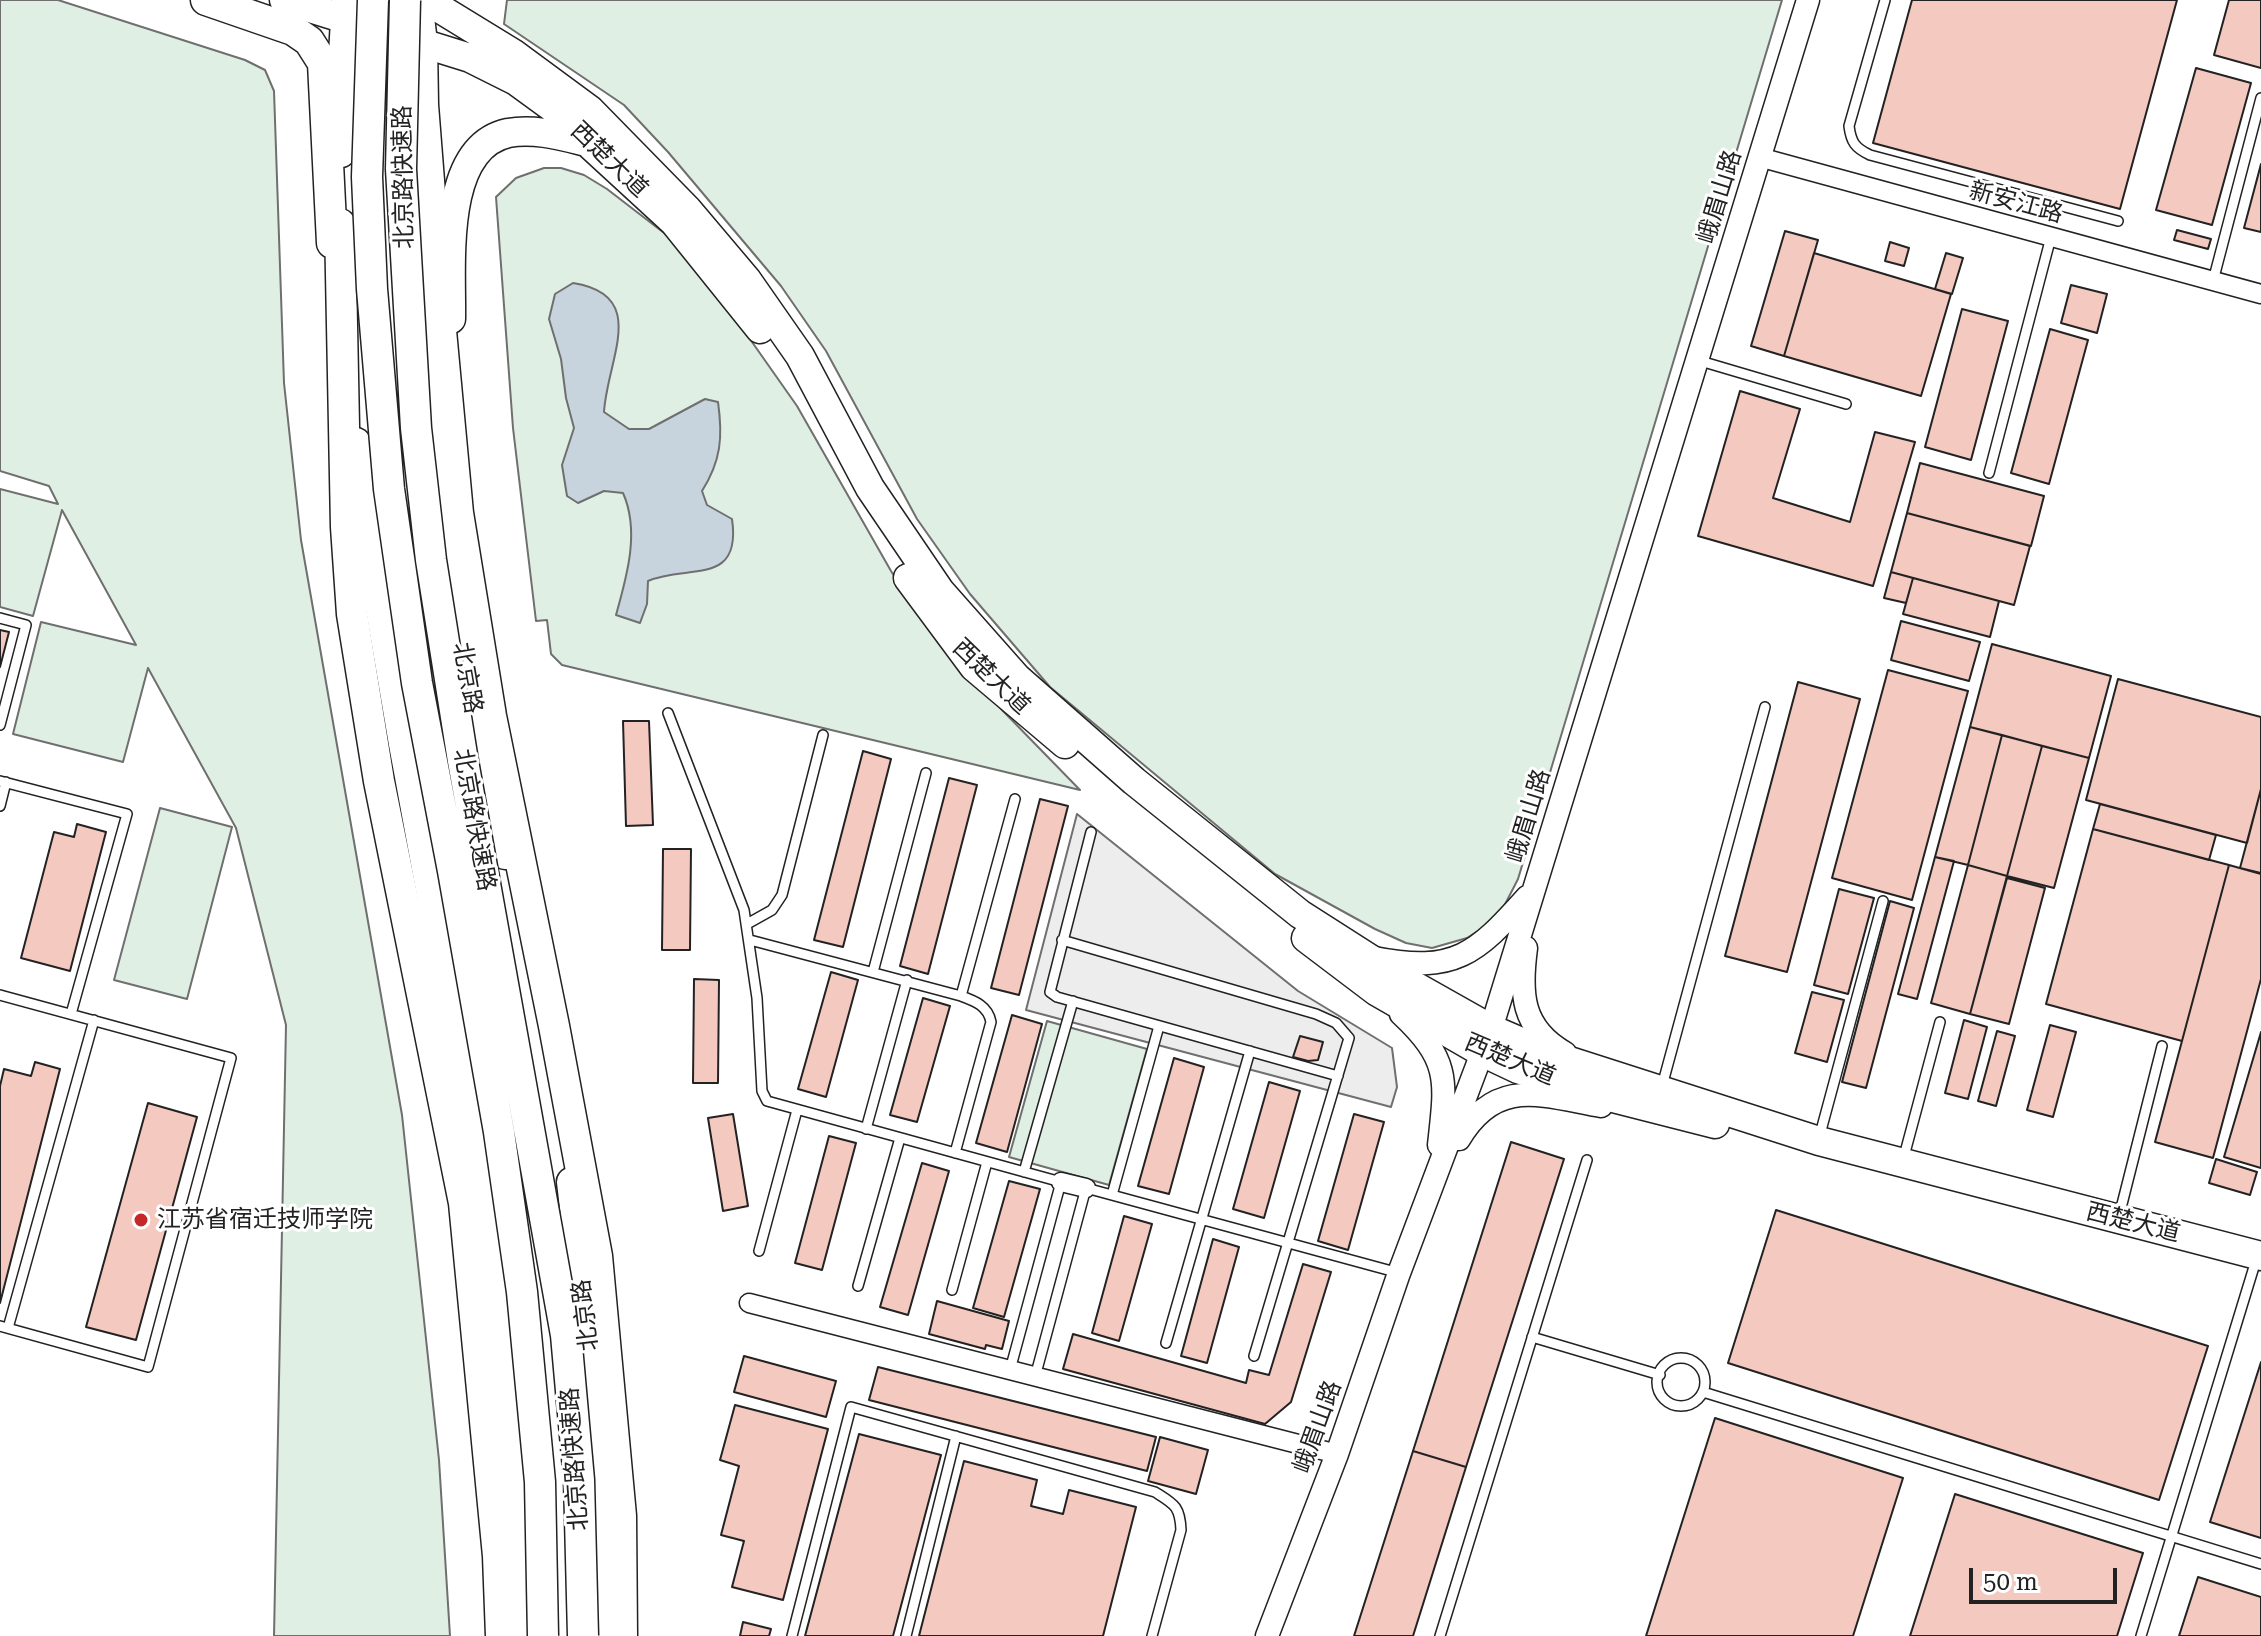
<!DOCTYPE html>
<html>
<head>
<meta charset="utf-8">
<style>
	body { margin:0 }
	#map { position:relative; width:2261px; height:1636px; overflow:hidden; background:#fff; font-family:"Roboto Serif",serif }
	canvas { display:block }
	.scale { position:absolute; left:1969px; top:1568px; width:148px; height:36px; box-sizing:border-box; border:4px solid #222; border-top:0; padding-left:10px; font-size:24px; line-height:28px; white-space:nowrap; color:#222; -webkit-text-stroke:6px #fff; paint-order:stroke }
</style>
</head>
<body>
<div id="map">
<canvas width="2261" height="1636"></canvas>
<div class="scale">50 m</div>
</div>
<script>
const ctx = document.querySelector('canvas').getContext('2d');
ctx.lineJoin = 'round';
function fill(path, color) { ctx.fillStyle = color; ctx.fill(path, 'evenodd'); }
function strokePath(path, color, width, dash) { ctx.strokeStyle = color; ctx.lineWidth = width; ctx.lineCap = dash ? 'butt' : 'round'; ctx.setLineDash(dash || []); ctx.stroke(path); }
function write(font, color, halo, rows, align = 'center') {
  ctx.font = font + ' "Roboto Serif","Noto Sans SC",serif'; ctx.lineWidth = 6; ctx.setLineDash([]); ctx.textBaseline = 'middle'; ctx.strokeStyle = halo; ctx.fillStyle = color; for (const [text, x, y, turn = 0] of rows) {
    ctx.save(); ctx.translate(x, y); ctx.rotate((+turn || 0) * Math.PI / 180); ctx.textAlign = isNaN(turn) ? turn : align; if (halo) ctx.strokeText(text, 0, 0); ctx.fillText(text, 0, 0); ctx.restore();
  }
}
const green = new Path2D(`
	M0 0H58L245 60 265 70 274 91 284 383 301 540 402 1115 439 1460 450 1636H274L286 1025 236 828 148 668 123 762 13 734 41 622 136 645 62 510 33 616 0 607V489L58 504 49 486 0 471Z
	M507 0H1782L1518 879 1498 918 1467 938 1432 948 1406 943 1375 929 1275 874 1050 687 970 594 917 519 826 351 781 286 668 152 624 105 504 24Z
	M544 168H561L584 175 607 189 668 236 700 268 797 406 891 571 917 611 1003 711 1080 790 562 665 551 654 547 620 536 621 513 428 496 197 516 178Z
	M160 808 232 827 187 999 114 980Z
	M1047 1021 1147 1049 1109 1185 1009 1157Z`);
fill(green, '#e0efe3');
strokePath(green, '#6f6f6f', 2);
const parking = new Path2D(`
	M1077 814 1298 991 1392 1048 1397 1087 1391 1107 1026 1010Z`);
fill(parking, '#ededed');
strokePath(parking, '#6f6f6f', 2);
const water = new Path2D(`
	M573 283C650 295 607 359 604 412L629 429H649L705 399 718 402C723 437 721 461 702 491L707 505 732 519C742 587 687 564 648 581L647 604 640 623 616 615C627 576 640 531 623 493L604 491 578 503 567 496 562 465 574 428 566 398 561 359 549 319 555 294Z`);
fill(water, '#c7d3dd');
strokePath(water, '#6f6f6f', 2);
const building = new Path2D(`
	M1912 0H2177L2120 209 1873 143Z
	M2229 0H2261V68L2214 55Z
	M2196 68 2251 83 2212 225 2156 210Z
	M2261 164V232L2244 228Z
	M2177 230 2211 239 2208 249 2174 240Z
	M1785 231 1818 240 1784 356 1751 346Z
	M1890 242 1909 248 1904 266 1885 261Z
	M1814 253 1951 294 1921 396 1784 356Z
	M1946 253 1963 258 1952 294 1935 289Z
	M2071 285 2107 294 2097 333 2061 323Z
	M1962 309 2008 321 1971 460 1925 447Z
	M2050 329 2088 340 2049 484 2011 473Z
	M1740 391 1800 409 1773 498 1850 522 1875 432 1915 442 1873 586 1698 536Z
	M1920 463 2044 496 2031 546 1907 513Z
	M1907 513 2030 546 2014 605 1891 572Z
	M1891 572 1913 578 1906 603 1884 598Z
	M1913 578 1999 601 1990 637 1903 614Z
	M1901 621 1980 642 1969 681 1891 660Z
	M0 630 9 632 0 667Z
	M1992 644 2111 676 2089 758 1970 727Z
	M1888 670 1968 691 1912 900 1832 878Z
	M2118 679 2261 717V789L2247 843 2086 800Z
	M1798 682 1860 699 1787 972 1725 956Z
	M623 721H649L653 825 626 826Z
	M1970 727 2002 735 1968 865 1935 857Z
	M2002 735 2042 746 2007 876 1968 865Z
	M2042 746 2089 758 2054 888 2007 876Z
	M863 751 891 759 843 947 814 940Z
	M949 778 977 785 928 974 900 966Z
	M2261 789V873L2240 868Z
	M1040 799 1068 806 1019 995 991 988Z
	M2100 804 2216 835 2209 860 2093 829Z
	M77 824 106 832 70 971 21 958 54 832 74 837Z
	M2093 829 2229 865 2182 1041 2046 1004Z
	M663 849H691L690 950H662Z
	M1935 857 1954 861 1917 999 1898 994Z
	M1968 865 2007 876 1970 1014 1931 1003Z
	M2229 865 2261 874V979L2213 1158 2155 1142Z
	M2007 878 2045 888 2009 1024 1970 1014Z
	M1839 889 1874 898 1848 994 1814 985Z
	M1890 901 1914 908 1866 1088 1842 1082Z
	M831 972 858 980 826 1097 798 1089Z
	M694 979 719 980 718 1083H693Z
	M1812 992 1844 1000 1827 1062 1795 1053Z
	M923 998 950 1006 917 1122 890 1115Z
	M1012 1015 1042 1024 1007 1152 976 1143Z
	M1964 1020 1987 1027 1968 1099 1945 1093Z
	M2050 1025 2076 1032 2053 1117 2027 1110Z
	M1997 1031 2015 1036 1996 1106 1978 1101Z
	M2261 1032V1168L2224 1157Z
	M1300 1036 1323 1042 1318 1060 1308 1061 1293 1057Z
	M1174 1058 1204 1067 1169 1194 1138 1186Z
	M35 1062 60 1069 0 1303V1086L4 1069 31 1076Z
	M1269 1082 1300 1091 1264 1218 1233 1209Z
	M148 1103 197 1117 136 1340 86 1327Z
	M733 1114 748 1206 723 1211 708 1118Z
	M1354 1114 1384 1122 1348 1250 1318 1241Z
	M829 1136 856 1143 822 1270 795 1263Z
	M1511 1142 1564 1159 1466 1467 1413 1451Z
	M2216 1159 2257 1172 2250 1195 2209 1183Z
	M922 1163 949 1171 908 1315 880 1307Z
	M1009 1181 1040 1189 1004 1317 973 1308Z
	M1776 1210 2208 1346 2159 1500 1728 1363Z
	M1124 1216 1152 1224 1119 1341 1092 1333Z
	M1213 1239 1239 1247 1207 1363 1181 1356Z
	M1303 1264 1331 1272 1291 1402 1265 1424 1063 1369 1073 1334 1246 1383 1249 1370 1269 1375Z
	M937 1301 1009 1321 1002 1349 986 1345 985 1349 929 1334Z
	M744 1356 836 1381 826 1417 734 1392Z
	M2261 1362V1538L2210 1522Z
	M878 1367 1156 1437 1147 1471 869 1400Z
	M735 1405 828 1429 783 1600 732 1587 744 1541 721 1535 739 1466 720 1460Z
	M1715 1418 1903 1478 1853 1636H1646Z
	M859 1434 941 1455 893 1636H805Z
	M1160 1437 1208 1450 1196 1494 1148 1481Z
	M1413 1451 1466 1467 1413 1636H1354Z
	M964 1461 1037 1480 1031 1506 1063 1514 1069 1490 1136 1507 1103 1636H919Z
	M1955 1494 2143 1553 2117 1636H1910Z
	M2198 1577 2261 1597V1636H2179Z
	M743 1622 771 1629 769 1636H740Z`);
fill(building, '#f3c9c0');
strokePath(building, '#222', 2);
const service = new Path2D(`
	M1885 0 1849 126C1851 142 1855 148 1870 155L2118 221
	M2213 281 2261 98
	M1697 360 1846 404
	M1989 473 2051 237
	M0 618 26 625 0 725
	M668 713 744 910 757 998 762 1091 767 1101 1061 1182 1010 1370
	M0 781 127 814 71 1014
	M0 806 6 782
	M1091 832 1050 992 1057 997 1338 1076
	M747 924 772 910 782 895 823 735
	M750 940 961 996C975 1001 988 1006 991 1022L955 1153
	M1062 940 1316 1014 1336 1023 1349 1038 1254 1356
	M873 972 926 773
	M0 995 231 1058 148 1367 0 1326
	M961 996 1015 799
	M1662 1086 1765 707
	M866 1129 907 980
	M1819 1138 1883 901
	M1903 1160 1940 1022
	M1024 1172 1073 1001
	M1112 1195 1159 1026
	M2119 1216 2162 1046
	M759 1251 797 1110
	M858 1286 900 1138
	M952 1290 987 1162
	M8 1328 94 1020
	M1532 1337 1660 1375
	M1166 1343 1250 1051
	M1657 1382a24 24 0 1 1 48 0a24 24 0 1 1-48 0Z
	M1035 1377 1086 1188 1399 1273
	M1703 1392 2261 1564
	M792 1636 851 1407 1155 1492C1174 1504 1180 1506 1181 1530L1152 1636
	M906 1636 956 1436
	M1440 1636 1587 1160
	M2141 1636 2257 1257`);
const minor = new Path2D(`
	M1759 157 2261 294
	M1061 1182 1086 1188
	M749 1303 1337 1454`);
const tertiary = new Path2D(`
	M1526 948C1520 993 1521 1028 1565 1053
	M1374 958C1455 974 1476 954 1527 897
	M1401 1014C1451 1061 1446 1081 1439 1145
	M1459 1139C1496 1077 1540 1095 1601 1106
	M1267 1636 1337 1454 1399 1273 1491 1029 1808 0`);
const primary = new Path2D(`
	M284 0 470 58 516 81 564 116 587 142 674 222 760 329
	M426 0 514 54 590 110 687 209 747 280 800 356 870 488 940 591 1017 678 1134 781 1300 914 1397 976 1491 1029 1554 1056 1819 1141 2261 1256
	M341 153V89L346 3
	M451 319C452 266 440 148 508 133 535 128 562 136 587 142
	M424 344 436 457 466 683 505 855
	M356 442 377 591 403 744 494 1235 523 1563 522 1636
	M908 578 974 667 1065 744
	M1306 938 1376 991 1482 1052 1518 1069 1609 1097 1715 1124
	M571 1182 594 1381 600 1547 598 1636`);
const trunk = new Path2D(`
	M206 0 293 30 309 41 323 63 332 243
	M417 0 422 43 423 105 440 320 458 513 491 716 554 1026 597 1256 621 1516 622 1636
	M340 224 346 527 352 614 379 781 464 1203 498 1556 501 1636`);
strokePath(service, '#222', 12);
strokePath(minor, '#222', 21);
strokePath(tertiary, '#222', 25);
strokePath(primary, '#222', 31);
strokePath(trunk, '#222', 33);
strokePath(service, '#fff', 9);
strokePath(minor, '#fff', 18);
strokePath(tertiary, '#fff', 22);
strokePath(primary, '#fff', 28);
strokePath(trunk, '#fff', 30);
const trunkBridge = new Path2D(`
	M373 0 367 177 372 289 389 489 417 683 453 871 499 1132 522 1292 540 1482 543 1636
	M405 0 401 169 416 428 431 560 463 761 566 1335 579 1480 583 1636`);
strokePath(trunkBridge, '#222', 33, []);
strokePath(trunkBridge, '#fff', 30);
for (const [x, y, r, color] of [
	[141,1220,8,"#c62828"]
]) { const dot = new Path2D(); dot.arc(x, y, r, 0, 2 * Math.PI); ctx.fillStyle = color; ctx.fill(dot); strokePath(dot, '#fff', 3); }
write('24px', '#222', '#fff', [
	["西楚大道",609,160,44],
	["北京路快速路",404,177,-91],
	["峨眉山路",1720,197,-73],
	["新安江路",2016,203,15],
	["西楚大道",991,677,44],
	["北京路",467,678,80],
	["峨眉山路",1529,816,-73],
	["北京路快速路",474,820,80],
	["西楚大道",1510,1060,23],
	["西楚大道",2133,1223,14],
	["北京路",586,1315,-97],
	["峨眉山路",1318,1427,-70],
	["北京路快速路",575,1459,-94]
]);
write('24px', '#222', '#fff', [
	["江苏省宿迁技师学院",157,1220]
], 'left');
</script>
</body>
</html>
